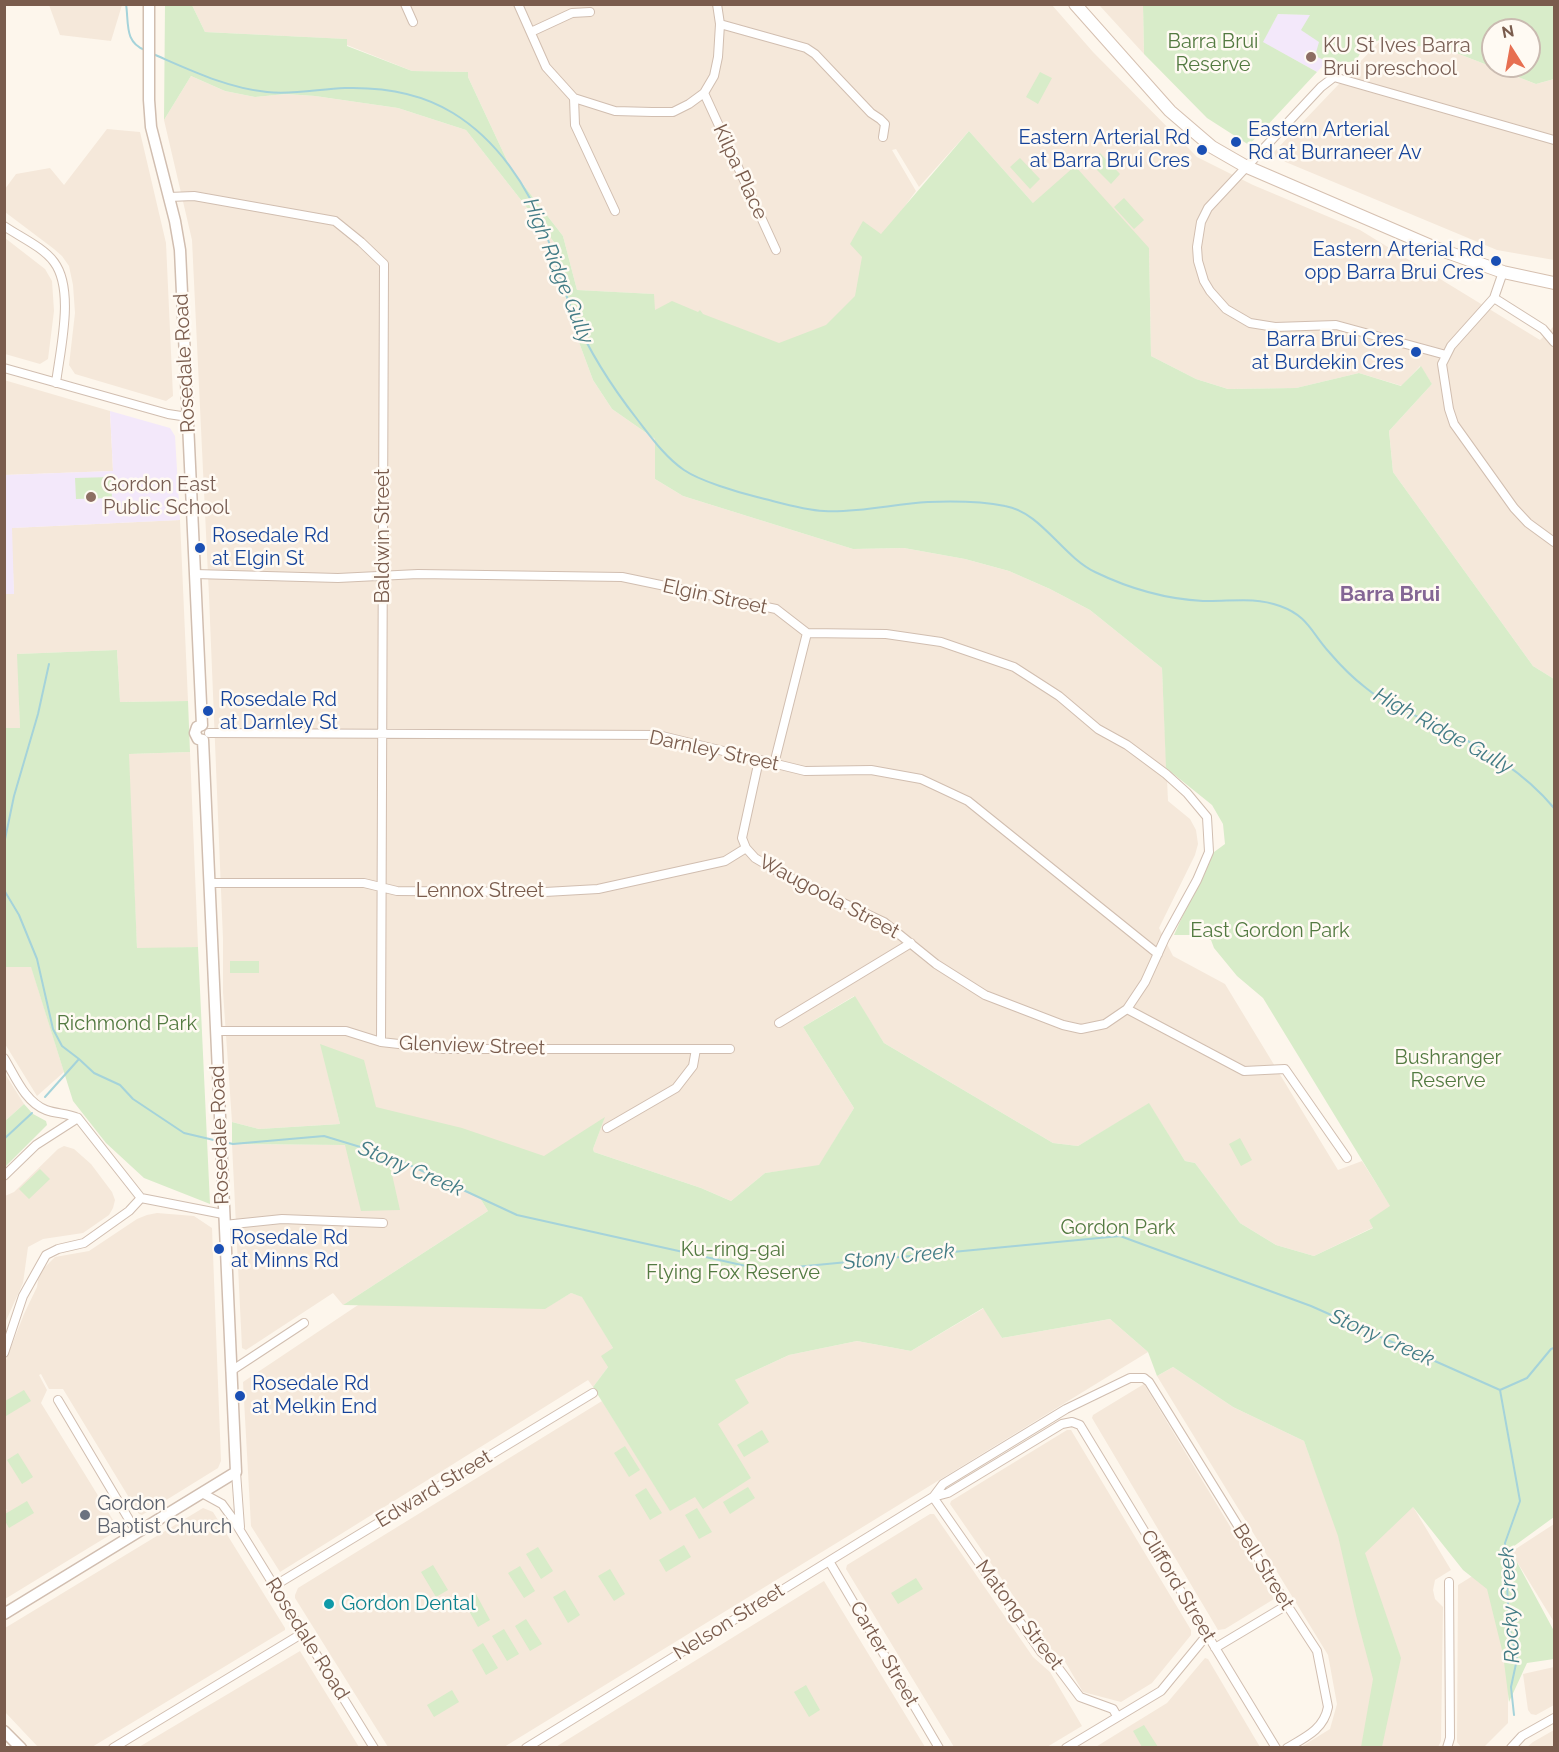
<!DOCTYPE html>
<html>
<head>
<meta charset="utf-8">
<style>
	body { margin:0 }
	#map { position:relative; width:1559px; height:1752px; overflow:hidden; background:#fdf6ec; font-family:Raleway,sans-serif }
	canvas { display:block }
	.frame { position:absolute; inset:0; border:6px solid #7a5c4d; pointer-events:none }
	.north { position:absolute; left:1481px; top:18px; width:60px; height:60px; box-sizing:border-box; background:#fffaf3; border:2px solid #cabbb1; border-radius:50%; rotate:349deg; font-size:16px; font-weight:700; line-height:24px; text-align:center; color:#7a5c4d }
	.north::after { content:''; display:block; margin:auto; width:21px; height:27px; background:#e76f51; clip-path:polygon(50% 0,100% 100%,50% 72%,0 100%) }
</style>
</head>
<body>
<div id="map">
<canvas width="1559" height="1752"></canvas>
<div class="frame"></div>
<div class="north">N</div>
</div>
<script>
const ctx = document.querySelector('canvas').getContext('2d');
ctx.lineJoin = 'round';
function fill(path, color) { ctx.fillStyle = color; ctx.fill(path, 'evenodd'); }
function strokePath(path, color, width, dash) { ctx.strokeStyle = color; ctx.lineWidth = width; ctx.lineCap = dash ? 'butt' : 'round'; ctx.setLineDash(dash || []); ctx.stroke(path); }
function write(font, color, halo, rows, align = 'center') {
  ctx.font = font + ' Raleway,sans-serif'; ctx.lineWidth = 5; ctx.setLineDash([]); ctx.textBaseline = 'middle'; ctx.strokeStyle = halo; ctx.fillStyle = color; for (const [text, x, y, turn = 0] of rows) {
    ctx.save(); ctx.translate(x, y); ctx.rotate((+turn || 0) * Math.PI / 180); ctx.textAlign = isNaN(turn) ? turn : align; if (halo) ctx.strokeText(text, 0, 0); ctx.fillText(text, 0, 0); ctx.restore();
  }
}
fill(new Path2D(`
	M49 5V4L122 5 111 41 60 35Z
	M192 5H1052L1093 52 1197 157 1253 185 1360 230 1540 340 1554 326V322V679L1533 666 1393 472 1389 431 1432 384 1420 366 1402 386 1359 373 1296 388 1228 389 1196 379 1151 356 1149 248 1033 203 969 131 919 187 896 149 892 150 916 191 886 232 916 382 654 310 653 294 577 290 563 236 511 169 468 77V72L412 71 347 45 346 39 205 32Z
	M1098 5H1143L1144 54 1100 6Z
	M1382 39 1459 54 1536 84 1554 79V260L1497 250 1276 158 1274 152Z
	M191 76 225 91 255 97 286 94 315 96 398 108 466 130 554 242 570 318 593 380 612 409 655 439V479L683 496 853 549 904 548 965 559 1009 571 1050 589 1090 610 1162 668 1168 801 1190 819 1196 830 1198 844 1195 855 1159 928 1173 956 1225 984 1338 1170 1362 1161 1391 1207 1369 1220 1374 1227 1314 1256 1276 1245 1240 1223 1195 1163 1185 1161 1149 1104 1078 1146 1053 1143 884 1043 854 996 803 1027 854 1108 819 1166 765 1173 731 1201 701 1188 594 1152 593 1149 604 1119 484 1196 424 1167 321 1045 340 1124 259 1129 232 1122 223 992V939L209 596 192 240 164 120Z
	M107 129 140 132 166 243 173 396 166 401 75 374 69 365 75 313 73 285 69 266 62 256 54 249 5 212V189L16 174 50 168 64 185Z
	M5 238 45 269 52 281 54 311 48 359 40 364 5 354Z
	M4 380 110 411 113 471 5 475Z
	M180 520 188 701 120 702 117 650 18 654 20 728H5V594H14L11 528Z
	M190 752 198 947 137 949 128 754Z
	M31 966 64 1072 37 1096 5 1044V967Z
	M4 1072 24 1104 5 1121H4Z
	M232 1144 345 1145 422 1170 480 1198 488 1211 343 1305 333 1293 246 1350 242 1348Z
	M64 1146 74 1149 91 1164 112 1192 115 1200 113 1208 109 1215 83 1233 43 1239 28 1247 23 1283 5 1323V1196L14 1192 58 1149Z
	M157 1213 194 1216 212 1228 221 1461 218 1468 142 1515 139 1514 63 1389H49L41 1374 39 1375 47 1390 41 1403 118 1528V1530L5 1599 4 1512 7 1510 4 1507V1365L24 1314 37 1287 39 1273 55 1257 89 1251 137 1219 147 1215Z
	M488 1218 545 1308 571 1293 583 1297 613 1348 608 1367 593 1387 588 1380 280 1572 251 1526 243 1382Z
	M984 1308 1002 1338 1110 1319 1148 1352 504 1747H388L295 1598V1595L298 1588 602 1401 670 1510 695 1496 717 1424 735 1380 789 1355 857 1341 911 1351Z
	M1173 1367 1233 1407 1304 1441 1339 1536 1412 1505 1451 1570 1435 1580 1433 1590 1435 1599 1443 1607 1441 1741 1438 1747H1301L1330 1729 1337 1704 1328 1655 1157 1376Z
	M1144 1384 1274 1599 1225 1629 1218 1630 1092 1418 1093 1415Z
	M1067 1430H1071L1191 1630V1635L1152 1683 1121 1702 1083 1692 1064 1660 1048 1646 950 1504 951 1501Z
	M203 1508 213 1512 285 1628V1630L92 1747H38L5 1712V1628Z
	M930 1514H934L1033 1657 1050 1672 1082 1726 1047 1747H954L846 1569 847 1565Z
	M1554 1524V1622L1511 1552Z
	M1500 1559 1508 1630V1723L1484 1747H1461L1457 1742 1458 1585Z
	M824 1581 925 1747 554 1748Z
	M300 1651 359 1747H139Z
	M1205 1658 1208 1659 1260 1747 1094 1748 1167 1703Z
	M1554 1667V1705L1536 1715 1531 1714 1528 1710 1523 1674Z
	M1554 1730V1747H1527L1533 1742Z`), '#f5e8da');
fill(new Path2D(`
	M1278 14 1362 15 1354 33 1317 72 1262 42Z
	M110 411 170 428 175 436 180 520 12 528 14 594H5L4 475 113 471Z`), '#f3e8fa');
fill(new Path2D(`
	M165 5H192L205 32 347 39V46L412 71 468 72V77L511 169 563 236 577 290 654 294 655 310 672 301 698 312 700 310 703 314 779 343 826 325 855 296 862 257 850 244 863 221 881 234 969 131 1033 203 1075 166 1149 248 1151 356 1196 379 1228 389 1296 388 1359 373 1401 386 1421 366 1432 384 1389 431 1393 472 1533 666 1554 679V1517L1510 1549 1554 1631V1659L1527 1663 1509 1702 1503 1654 1487 1589 1463 1570 1413 1507 1365 1553 1401 1658 1382 1747H1361L1373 1679 1356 1615 1338 1536 1304 1441 1233 1407 1173 1367 1157 1376 1148 1352 1110 1319 1002 1338 983 1308 911 1351 857 1341 789 1355 735 1380 749 1403 718 1424 751 1478 703 1509 695 1497 670 1511 593 1387 608 1367 601 1356 613 1348 582 1297 571 1293 545 1309 343 1305 488 1211 480 1198 422 1170 389 1161 400 1210 361 1211 345 1145 232 1144V1122L259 1129 340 1124 320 1044 364 1060 376 1107 462 1128 544 1156 605 1117 593 1149 594 1152 701 1188 731 1201 765 1173 819 1165 854 1108 803 1027 855 996 884 1043 1053 1143 1078 1146 1149 1103 1185 1161 1195 1163 1240 1223 1276 1245 1314 1256 1373 1228 1369 1220 1390 1206 1263 998 1237 976 1214 948 1211 940 1202 935H1174L1210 855 1225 844 1223 824 1212 805 1166 768 1162 668 1090 610 1050 589 1009 571 965 559 904 548 853 549 683 496 655 479V439L612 409 593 380 570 318 554 242 466 130 398 108 315 96 286 94 255 97 225 91 191 76 164 120Z
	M1143 5H1554V79L1536 84 1459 54 1382 39 1364 46 1356 61 1333 64 1315 56 1319 42 1301 30 1310 15 1278 14 1263 42 1317 72 1249 145 1207 118 1144 54ZM1493 30H1529V66H1493Z
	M1040 72 1052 78 1038 104 1026 97Z
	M1100 153 1120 174 1111 184 1090 163Z
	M1020 158 1040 179 1030 189 1010 167Z
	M1124 198 1144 220 1134 229 1114 207Z
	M111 477 112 498 76 499 75 478Z
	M117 650 120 702 188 701 190 752 129 754 137 948 198 947 210 1204 144 1178 106 1143 73 1101 31 967H5L4 728H20L17 654Z
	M230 961H259V973H230Z
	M24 1104 33 1114 46 1121 47 1125 5 1167V1121Z
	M1240 1138 1252 1160 1241 1166 1229 1144Z
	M40 1169 50 1179 29 1199 19 1189Z
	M24 1390 31 1401 6 1416 5 1401Z
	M762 1430 769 1442 744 1457 737 1445Z
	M625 1446 640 1470 629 1477 614 1453Z
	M18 1453 33 1477 22 1484 7 1460Z
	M748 1487 755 1498 730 1514 723 1502Z
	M646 1488 662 1513 650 1520 635 1495Z
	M27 1501 34 1513 9 1528 5 1521V1514Z
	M697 1508 712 1532 699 1539 685 1515Z
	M684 1545 691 1557 666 1572 659 1560Z
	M538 1547 553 1571 541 1579 526 1554Z
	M433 1565 448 1590 436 1597 421 1572Z
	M520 1566 535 1591 524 1598 508 1573Z
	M610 1569 625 1594 614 1601 598 1576Z
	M916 1578 923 1589 898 1604 891 1593Z
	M565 1590 580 1615 568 1623 553 1597Z
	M476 1594 490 1620 478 1627 464 1602Z
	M526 1619 542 1644 530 1651 515 1626Z
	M504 1629 519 1654 507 1661 492 1636Z
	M483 1643 498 1668 486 1675 472 1650Z
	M806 1685 820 1710 809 1717 794 1692Z
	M452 1690 459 1702 434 1717 427 1705Z
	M1144 1725 1158 1747H1142L1133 1731Z`), '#d8ecc9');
strokePath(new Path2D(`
	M126 4C129 23 124 42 145 50
	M153 54C190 70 227 88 267 92 293 95 319 89 345 88 383 87 421 93 453 113 497 140 528 186 546 234 556 261 563 289 574 316 590 353 612 387 637 419 651 437 665 457 684 470 700 481 737 492 757 497 778 502 802 510 824 511 859 513 893 504 928 502 953 501 980 501 1005 506 1041 512 1062 556 1095 572 1128 588 1165 599 1203 601 1229 602 1253 596 1280 606 1308 616 1311 632 1329 652 1340 665 1353 678 1366 688 1389 707 1416 715 1443 728 1485 749 1524 772 1554 808
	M4 844 14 796 38 714 49 664
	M4 890 19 915 37 959 53 1029 62 1046 79 1059
	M45 1097 79 1059 94 1073 120 1085 133 1099 184 1133 218 1141
	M4 1139 32 1113
	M224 1142 233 1144 324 1136 390 1156 517 1215 764 1270 1120 1236 1311 1306 1500 1390
	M1514 1715 1511 1687 1517 1659 1509 1626 1505 1543 1520 1501 1500 1390 1527 1378 1551 1349 1554 1348`), '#a5d3da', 2);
const minor = new Path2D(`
	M405 4 413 22
	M518 4 546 67 574 98 615 111 652 112H673L689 104 704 93 714 76 718 57 720 24 717 4
	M720 24 806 48 815 54 871 113 880 119 885 124 883 137
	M531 32 572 13 590 12
	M704 93 776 250
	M574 98 575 125 615 211
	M169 197 194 196 335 221 361 242 384 264 381 1042
	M4 226C20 237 43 247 54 262 75 290 60 350 56 383
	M1503 272 1494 298 1451 346 1442 364 1449 409 1454 424 1514 508 1528 523 1554 542
	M1494 298 1543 329 1554 342
	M1446 355 1336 325 1275 327 1250 323 1226 309 1210 291 1204 281 1198 261 1197 247 1201 222 1208 208 1321 87 1334 77 1554 140
	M4 368 168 414 188 417
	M195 574 338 578 418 574 622 577 776 609 807 633 886 634 941 642 1014 667 1059 696 1098 729 1127 745 1166 774 1187 793 1207 817 1209 852 1197 880 1165 938 1145 982 1127 1009
	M209 733 658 735 805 771 871 770 921 779 968 801 1158 954
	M759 760 742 838 746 848 755 858 784 875 884 922 936 964 985 995 1063 1025 1081 1029 1105 1024 1127 1009 1244 1071 1285 1069 1347 1158
	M774 764 807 633
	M209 883H364L397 891 545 892 598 889 725 861 746 848
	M779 1023 911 943
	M216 1031H346L381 1042 443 1049H730
	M4 1058C15 1076 25 1102 46 1110 57 1114 67 1113 78 1118L141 1198 223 1214
	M607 1128 676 1088 693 1066 696 1049
	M4 1176 36 1145 78 1118
	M224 1225 282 1219 383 1223
	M4 1353 23 1296 46 1255 58 1249 84 1243 129 1211 141 1198
	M231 1371 304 1323
	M58 1400 137 1533
	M236 1472 240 1527
	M202 1493 222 1504 233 1519 374 1748
	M934 1496 943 1484 1066 1409 1130 1378H1144L1149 1382 1287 1605 1317 1651 1328 1707C1324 1729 1306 1737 1287 1748
	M933 1497 1041 1652 1056 1665 1080 1697 1113 1709 1117 1716
	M829 1561 939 1748
	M274 1586 593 1393
	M1215 1648 1287 1605
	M113 1748 303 1633
	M526 1748 933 1497 948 1493 1062 1424 1072 1422 1080 1425 1276 1748
	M1066 1748 1161 1691 1207 1635
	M1447 1748 1450 1738 1449 1582
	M1511 1748 1522 1736 1554 1718`);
const tertiary = new Path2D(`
	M149 4V100L151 127 175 221 180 250 202 725
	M202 725 197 727 195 733 198 739 203 740
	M4 1614 236 1472 203 740
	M4 1731 21 1748`);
const secondary = new Path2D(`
	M1075 4 1170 111 1212 147 1245 166 1433 247 1503 272 1554 283`);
strokePath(minor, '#d1beb0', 10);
strokePath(tertiary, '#d1beb0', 13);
strokePath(secondary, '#d6c0b0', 14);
strokePath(minor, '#fff', 8);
strokePath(tertiary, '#fff', 10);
strokePath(secondary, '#fff', 12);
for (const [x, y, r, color] of [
	[1311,57,6,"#8d6e63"],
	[1236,142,6,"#1a4fb4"],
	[1202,150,6,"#1a4fb4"],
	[1496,261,6,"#1a4fb4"],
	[1416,352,6,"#1a4fb4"],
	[91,497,6,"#8d6e63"],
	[200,548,6,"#1a4fb4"],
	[208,711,6,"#1a4fb4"],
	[219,1249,6,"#1a4fb4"],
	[240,1396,6,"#1a4fb4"],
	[85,1515,6,"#6b7280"],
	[329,1604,6,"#0f9aa8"]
]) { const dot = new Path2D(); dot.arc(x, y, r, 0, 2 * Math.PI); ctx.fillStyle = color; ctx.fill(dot); strokePath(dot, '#fffaf3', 2); }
write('20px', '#537a41', '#fffaf3', [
	["Barra Brui",1213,42],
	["Reserve",1213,65],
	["East Gordon Park",1270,931],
	["Richmond Park",127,1024],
	["Bushranger",1448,1058],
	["Reserve",1448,1081],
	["Gordon Park",1118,1228],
	["Ku-ring-gai",733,1250],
	["Flying Fox Reserve",733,1273]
]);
write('20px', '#785e54', '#fffaf3', [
	["KU St Ives Barra",1323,46],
	["Brui preschool",1323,69],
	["Gordon East",103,485],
	["Public School",103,508]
], 'left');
write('20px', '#164399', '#fffaf3', [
	["Eastern Arterial",1248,130],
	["Rd at Burraneer Av",1248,153],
	["Eastern Arterial Rd",1190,138,"right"],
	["at Barra Brui Cres",1190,161,"right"],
	["Eastern Arterial Rd",1484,250,"right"],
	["opp Barra Brui Cres",1484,273,"right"],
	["Barra Brui Cres",1404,340,"right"],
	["at Burdekin Cres",1404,363,"right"],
	["Rosedale Rd",212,536],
	["at Elgin St",212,559],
	["Rosedale Rd",220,700],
	["at Darnley St",220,723],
	["Rosedale Rd",231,1238],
	["at Minns Rd",231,1261],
	["Rosedale Rd",252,1384],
	["at Melkin End",252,1407]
], 'left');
write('20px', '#7a5c4d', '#fffaf3', [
	["Kilpa Place",740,172,65],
	["Rosedale Road",185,363,-93],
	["Baldwin Street",383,536,-90],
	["Elgin Street",715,597,12],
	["Darnley Street",714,751,12],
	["Lennox Street",480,891],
	["Waugoola Street",829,897,28],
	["Glenview Street",472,1046,2],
	["Rosedale Road",220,1135,-92],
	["Edward Street",434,1489,-31],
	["Bell Street",1263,1567,58],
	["Clifford Street",1178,1586,59],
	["Matong Street",1019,1615,53],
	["Nelson Street",729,1622,-32],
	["Rosedale Road",307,1639,58],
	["Carter Street",884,1654,60]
]);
write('20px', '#5b616d', '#fffaf3', [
	["Gordon",97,1504],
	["Baptist Church",97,1527]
], 'left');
write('20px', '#0d838f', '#fffaf3', [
	["Gordon Dental",341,1604]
], 'left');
write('italic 21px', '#437c86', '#fffaf3', [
	["High Ridge Gully",558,271,68],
	["High Ridge Gully",1443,731,29],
	["Stony Creek",411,1169,23],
	["Stony Creek",899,1257,-6],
	["Stony Creek",1382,1338,24],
	["Rocky Creek",1510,1605,-93]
]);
write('bold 21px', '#846695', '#fffaf3', [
	["Barra Brui",1390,595]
]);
</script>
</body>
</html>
